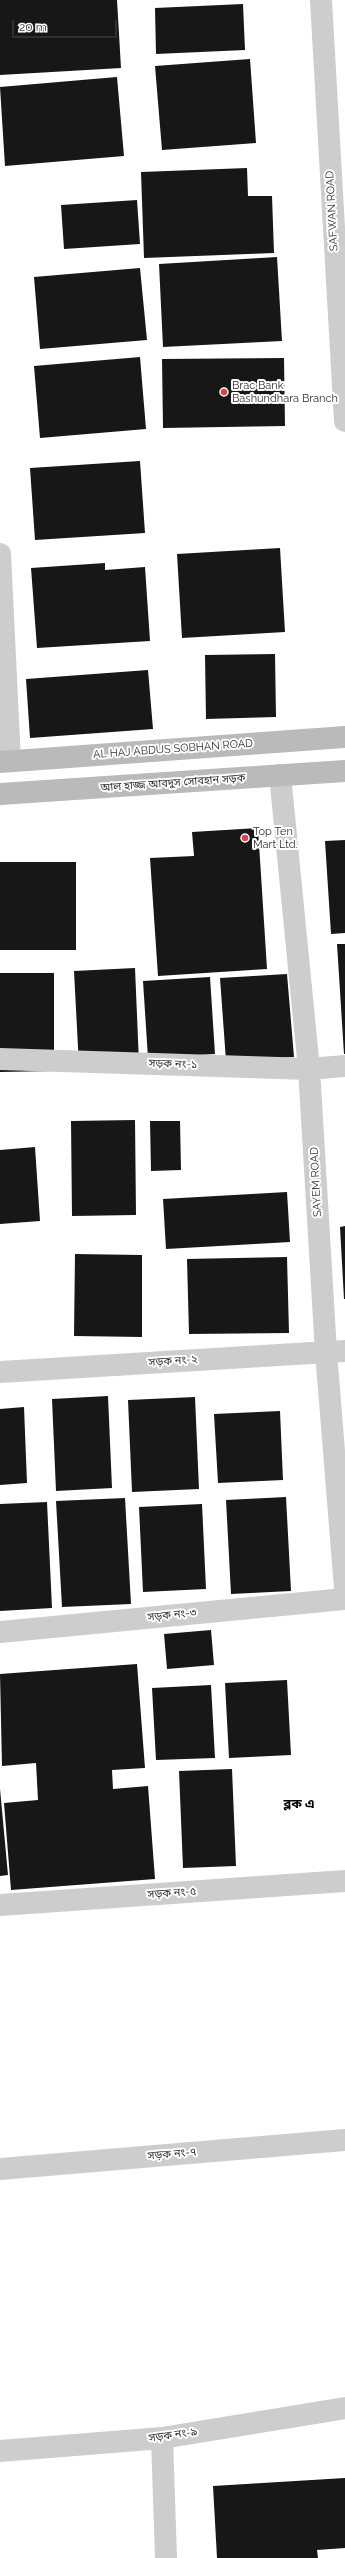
<!DOCTYPE html>
<html>
<head>
<meta charset="utf-8">
<style>
	body { margin:0 }
	#map { position:relative; width:345px; height:2558px; overflow:hidden; background:#fff; font-family:Raleway,sans-serif }
	canvas { display:block }
	.scale { position:absolute; left:12px; top:20px; width:105px; height:18px; box-sizing:border-box; border:2px solid #303030; border-top:0; padding-left:5px; font-size:12px; line-height:14px; white-space:nowrap; color:#303030; -webkit-text-stroke:3px #fff; paint-order:stroke }
</style>
</head>
<body>
<div id="map">
<canvas width="345" height="2558"></canvas>
<div class="scale">20 m</div>
</div>
<script>
const ctx = document.querySelector('canvas').getContext('2d');
ctx.lineJoin = 'round';
function fill(path, color) { ctx.fillStyle = color; ctx.fill(path, 'evenodd'); }
function strokePath(path, color, width, dash) { ctx.strokeStyle = color; ctx.lineWidth = width; ctx.lineCap = dash ? 'butt' : 'round'; ctx.setLineDash(dash || []); ctx.stroke(path); }
function write(font, color, halo, rows, align = 'center') {
  ctx.font = font + ' Raleway,"Noto Sans Bengali",sans-serif'; ctx.lineWidth = 4; ctx.setLineDash([]); ctx.textBaseline = 'middle'; ctx.strokeStyle = halo; ctx.fillStyle = color; for (const [text, x, y, turn = 0] of rows) {
    ctx.save(); ctx.translate(x, y); ctx.rotate((+turn || 0) * Math.PI / 180); ctx.textAlign = isNaN(turn) ? turn : align; if (halo) ctx.strokeText(text, 0, 0); ctx.fillText(text, 0, 0); ctx.restore();
  }
}
fill(new Path2D(`
	M0 0H117L121 68 0 75Z
	M243 4 245 50 156 54 155 8Z
	M250 59 256 143 162 150 155 66Z
	M117 77 124 156 5 166 0 87Z
	M247 168 248 196H272L274 253 144 258 141 172Z
	M137 200 140 244 64 249 61 205Z
	M277 257 282 341 163 347 159 264Z
	M140 268 147 340 40 349 34 277Z
	M140 357 146 429 40 438 34 366Z
	M284 358 285 426 163 428 162 359Z
	M140 461 145 533 35 540 30 468Z
	M280 548 285 632 182 638 177 554Z
	M105 563V570L145 567 150 641 37 648 31 568Z
	M275 654 276 717 206 719 205 655Z
	M148 670 153 729 30 738 26 679Z
	M258 828 267 969 158 976 150 858 194 856 192 832Z
	M345 840V933L331 934 325 841Z
	M0 862H76V950H0Z
	M337 944H345V1054H344Z
	M135 968 139 1063 79 1066 74 971Z
	M0 973H54V1071L0 1072Z
	M287 974 294 1057 226 1061 220 978Z
	M210 977 215 1054 148 1058 143 981Z
	M135 1120 136 1215 72 1216 71 1121Z
	M150 1121H180L181 1170 151 1171Z
	M35 1147 40 1221 0 1224V1150Z
	M287 1192 290 1242 166 1249 163 1199Z
	M345 1226V1299H344L340 1227Z
	M75 1254 142 1255V1337L74 1336Z
	M287 1257 289 1333 189 1334 187 1259Z
	M108 1396 112 1488 56 1491 52 1399Z
	M195 1397 199 1489 132 1492 128 1400Z
	M24 1407 27 1483 0 1485V1409Z
	M280 1411 283 1480 218 1483 214 1414Z
	M286 1497 291 1591 231 1594 226 1500Z
	M125 1498 131 1604 62 1607 56 1501Z
	M47 1502 52 1608 0 1611V1504Z
	M202 1504 206 1589 143 1592 139 1507Z
	M211 1630 214 1665 167 1669 164 1634Z
	M137 1664 145 1768 112 1770 113 1789 148 1786 155 1879 11 1890 4 1803 38 1800 36 1763 2 1766 0 1674Z
	M287 1680 291 1755 229 1758 225 1683Z
	M211 1685 215 1758 156 1760 152 1688Z
	M232 1769 236 1866 183 1868 179 1771Z
	M0 1789 8 1875 0 1876Z
	M345 2478V2548L317 2550 318 2558H217L213 2486Z`), '#171717');
strokePath(new Path2D(`
	M321 0 345 421
	M0 554 10 761
	M280 775 309 1069 326 1352 345 1588
	M0 1059 309 1069 345 1066
	M0 1372 345 1351
	M0 1632 345 1599
	M0 1905 345 1881
	M0 2169 345 2140
	M162 2438 166 2558
	M0 2451 162 2438 345 2408`), '#cdcdcd', 22);
strokePath(new Path2D(`
	M0 762 345 737
	M0 794 345 771`), '#bababa', 22);
for (const [x, y, r, color] of [
	[224,392,4,"#d4454c"],
	[245,838,4,"#d4454c"]
]) { const dot = new Path2D(); dot.arc(x, y, r, 0, 2 * Math.PI); ctx.fillStyle = color; ctx.fill(dot); strokePath(dot, '#fff', 1.5); }
write('11px', '#303030', '#fff', [
	["SAFWAN ROAD",332,211,-93],
	["AL HAJ ABDUS SOBHAN ROAD",173,749,-4],
	["আল হাজ্জ আবদুস সোবহান সড়ক",173,783,-4],
	["সড়ক নং-১",173,1064,2],
	["SAYEM ROAD",316,1182,-93],
	["সড়ক নং-২",173,1361,-4],
	["সড়ক নং-৩",172,1615,-6],
	["সড়ক নং-৫",172,1893,-4],
	["সড়ক নং-৭",172,2154,-5],
	["সড়ক নং-৯",173,2435,-8]
]);
write('11px', '#303030', '#fff', [
	["Brac Bank",232,386],
	["Bashundhara Branch",232,399],
	["Top Ten",253,832],
	["Mart Ltd.",253,845]
], 'left');
write('bold 13px', '#000', '#fff', [
	["ব্লক এ",299,1804]
]);
</script>
</body>
</html>
